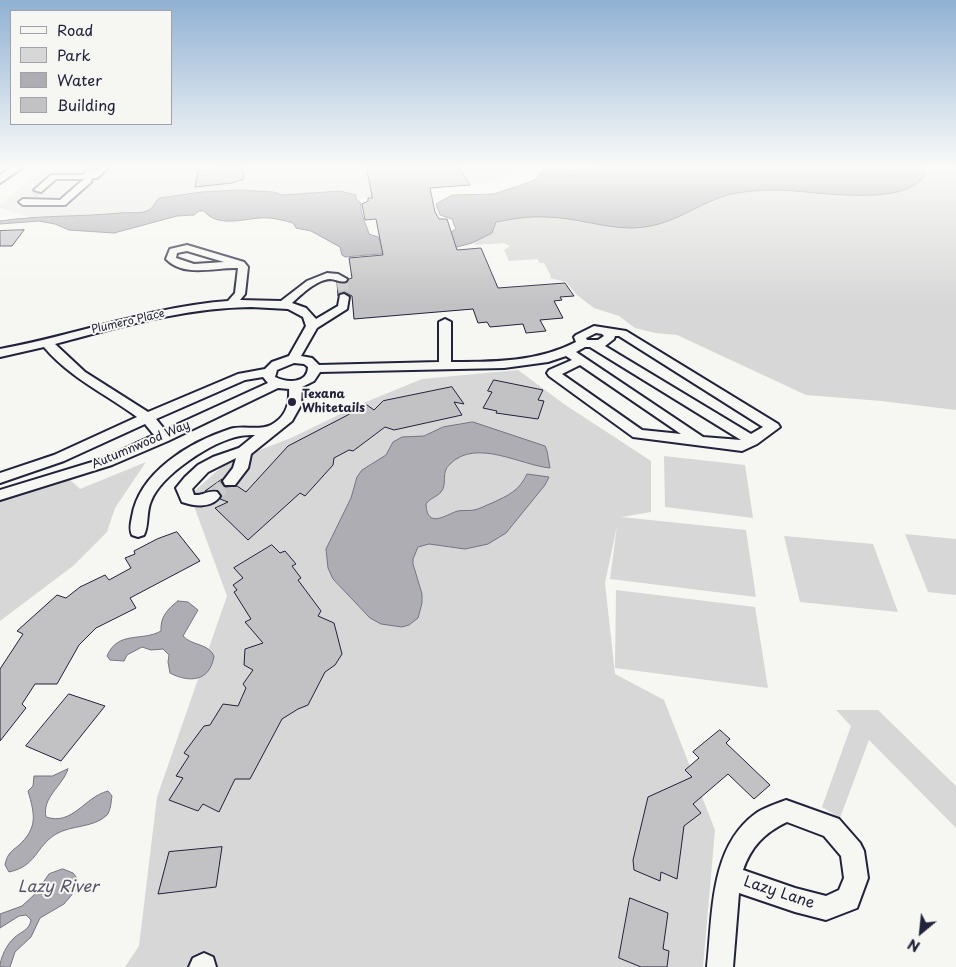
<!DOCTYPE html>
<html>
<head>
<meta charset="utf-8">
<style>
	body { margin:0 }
	#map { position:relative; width:956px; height:967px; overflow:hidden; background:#f6f6f2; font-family:"Playpen Sans",sans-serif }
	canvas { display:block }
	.legend { position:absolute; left:10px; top:10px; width:162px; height:115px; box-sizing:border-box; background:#f6f6f2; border:1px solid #a1a1a9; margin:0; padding:6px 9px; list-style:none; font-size:15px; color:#22223b }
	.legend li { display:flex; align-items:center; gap:10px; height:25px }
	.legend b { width:25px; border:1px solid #a1a1a9 }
	.north { position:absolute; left:896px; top:907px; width:50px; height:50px; -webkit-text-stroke:4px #f6f6f2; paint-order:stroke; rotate:208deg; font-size:14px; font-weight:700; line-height:20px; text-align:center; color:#22223b }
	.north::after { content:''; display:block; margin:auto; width:18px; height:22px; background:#22223b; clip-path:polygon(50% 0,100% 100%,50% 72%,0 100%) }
</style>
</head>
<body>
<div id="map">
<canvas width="956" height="967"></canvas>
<ul class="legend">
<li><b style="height:6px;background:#f6f6f2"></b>Road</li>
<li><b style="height:14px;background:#d7d7d7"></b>Park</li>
<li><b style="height:14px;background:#adadb3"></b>Water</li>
<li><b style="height:14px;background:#c2c2c4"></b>Building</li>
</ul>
<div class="north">N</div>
</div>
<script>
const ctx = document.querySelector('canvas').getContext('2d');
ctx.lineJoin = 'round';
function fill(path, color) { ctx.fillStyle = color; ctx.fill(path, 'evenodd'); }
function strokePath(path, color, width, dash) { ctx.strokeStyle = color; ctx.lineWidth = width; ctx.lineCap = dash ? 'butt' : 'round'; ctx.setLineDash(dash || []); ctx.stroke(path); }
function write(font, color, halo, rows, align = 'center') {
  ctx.font = font + ' "Playpen Sans",sans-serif'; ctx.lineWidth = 4; ctx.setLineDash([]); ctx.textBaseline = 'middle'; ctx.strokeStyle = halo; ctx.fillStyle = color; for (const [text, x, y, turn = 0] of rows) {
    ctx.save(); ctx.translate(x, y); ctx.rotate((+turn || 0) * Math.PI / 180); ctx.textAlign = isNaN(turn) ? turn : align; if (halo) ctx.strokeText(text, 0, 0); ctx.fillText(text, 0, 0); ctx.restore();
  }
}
fill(new Path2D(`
	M41 168H521L508 177 470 185 431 188 432 193 301 203 198 206 94 220 30 217 0 208V205Z`), '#e6e6e4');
fill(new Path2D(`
	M737 168H956V410L881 401 806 395 677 335 655 333 635 328 619 316 594 308 577 295 566 282 550 278 551 276 544 263H540L537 259 509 261 504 250 510 246 504 243 475 245 470 230 473 224Z
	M518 370 564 404 651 461V512L621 517 746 530 756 597 610 579 617 526 605 583 615 674 664 700 715 830 703 967H125L139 946 157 797 227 596 190 495 218 470 231 461 291 438 361 404 422 379Z
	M664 456 745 465 753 518 665 507Z
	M146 462 115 508 107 532 73 566 0 621V498L67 477 80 489Z
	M905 534 956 539V595L928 592Z
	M784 536 873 544 898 612 800 602Z
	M616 590 755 607 768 688 615 668Z
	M836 710H878L956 786V828L869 740 840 818 822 807 851 726Z`), '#d7d7d7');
const water = new Path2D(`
	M599 168H921L926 173C908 210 811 190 777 190 762 190 743 191 728 195 693 205 673 227 632 228 603 228 574 217 545 217 528 216 512 219 496 222L492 233 472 243 457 247 345 257 342 255 340 247 311 231 296 228 293 223C286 221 278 219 270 218 249 216 219 230 204 211H199L194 215 177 216 114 233 69 230 55 224 39 221 0 224V221C40 215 80 217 120 213 128 212 140 214 147 211 154 209 154 201 160 198L202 192 239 190 273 192 283 195 340 191 356 195V199L361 203C360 216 366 222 369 234L378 237 379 240 446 235 456 229 452 219 440 215 436 204 452 195 494 194 530 182 536 179 542 171 548 170 592 171Z
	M473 422 545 446 547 451 550 468C520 465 476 438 450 464 440 473 448 484 441 492 437 497 430 498 426 504 427 531 448 513 458 511 463 510 469 511 474 510 480 509 486 505 492 503 509 495 519 491 527 474L549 477 545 485 506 533 488 544 465 549 429 544 418 547 413 559V564L422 594V603L418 618 409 625 402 627 381 624 370 618 333 579 328 568 326 549 351 498 357 477 362 470 386 455 393 442 402 437 424 436 443 427Z
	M178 601 188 602 198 610 183 636C192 646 208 643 214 656 210 682 189 683 170 673L168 662 169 655 163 649 151 650 142 647 127 655 124 661 110 660 107 656C118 630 142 642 161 631 160 618 167 609 178 601Z
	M68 769C62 787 42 797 46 817 73 826 84 797 108 791L112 796C111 802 111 810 107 815 94 828 71 825 56 834 35 847 37 866 9 872L5 865C7 855 10 852 18 846 38 828 35 815 28 791L33 786 34 776H52Z
	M63 869 73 873 77 878V884L75 891 64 904 40 918 31 937 15 952 10 967H0C0 958 7 944 14 938 21 931 29 931 31 920L26 915 19 916 0 928V914L22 906 35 894 49 874Z`);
fill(water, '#adadb3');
strokePath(water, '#757583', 1);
const building = new Path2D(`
	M219 168H243L244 179 232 183 195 187 198 171Z
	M367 168H459L470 185 430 188 435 212 439 219H447L457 250 481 248 498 288 565 283 574 296 560 297 562 300 554 301 563 318 540 320 546 331 526 333 523 324 490 327 487 322 478 323 473 309 354 319 352 296 344 292 338 296 337 282 346 283 349 279 352 278 349 258 383 255 376 219 365 220 362 204 368 201V198H372Z
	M24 230 12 246H0V231Z
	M494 380 543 390 538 400 544 401 538 419 496 413 497 411 483 408 492 392 488 391Z
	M452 387 464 404 454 402 462 415 394 430 385 427 353 451 349 450 334 458 333 465 305 496 300 493 248 540 215 508 228 502 220 499 222 496 218 491H205L222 479 221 482 225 487 237 486 246 492 288 446 367 405 374 410 383 401Z
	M177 532 200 561 130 598 136 608 96 628 79 645 57 684H35L22 704 26 708 0 741V669L23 634 17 631 57 595 66 598 80 587 105 575 109 580 131 568 125 558 135 554 134 551 157 539Z
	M272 545 280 553 285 551 296 564 292 566 301 578 298 580 321 611 318 616 334 623 342 654 335 665 325 672 308 705 298 709 282 719 250 779H235L219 812 203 804 198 811 169 800 183 778 176 776 189 756 184 753 204 726 210 725 223 704 238 706 246 688 243 684 253 670 244 665 245 649 263 643 245 622 251 619 234 592 237 590 233 585 243 578 234 568Z
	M69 694 105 706 61 761 26 746Z
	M720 730 730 739 726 743 770 785 754 799 728 774 693 804 701 813 684 826 677 879 661 872 660 881 634 870 633 860 648 797 692 777 685 770 699 758 693 752Z
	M222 847 216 887 158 894 169 852Z
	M630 898 668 913 663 949 669 951 667 967H641L619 958Z`);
fill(building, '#c2c2c4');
strokePath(building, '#22223b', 1);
strokePath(new Path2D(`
	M33 194 38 190`), '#cccccd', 9, [9, 4.5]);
strokePath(new Path2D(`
	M342 279 344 297`), '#cccccd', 11, [11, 5.5]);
strokePath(new Path2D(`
	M212 496 230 481`), '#cccccd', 14, [14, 7]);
const minor = new Path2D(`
	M99 168H108L97 178H92L91 182 65 205H23L19 202 23 199 60 200 84 179H56L41 192 34 190 51 175H83L88 169H94L95 171Z
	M187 245 244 262 248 267 245 294 240 300 281 301 307 281 327 273 338 274 347 279 346 281C340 283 336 279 330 279 316 280 302 294 292 303L306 308 316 319 338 306 340 295 344 294 349 297 347 309 317 328 301 356 312 358 319 365 439 362V322L445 319 451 322V362C494 362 538 362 576 342L574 337 576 335 594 326 626 331 778 424 780 427 757 444 742 451 633 437 549 376 547 373 549 370 572 360 566 356 548 362 504 368 320 372 314 381 302 387 301 405 292 421 251 454 248 468 235 485H225L223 481 233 468 236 458 208 472 192 489 194 495C203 496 208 490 217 492L220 496C212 509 194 506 182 502L176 488 185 477 198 465 213 457 239 448 255 435C250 435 245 435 240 436 212 441 161 475 151 501 146 512 149 525 144 535L138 537 132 535C129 529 131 523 132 517 139 472 190 442 230 429 243 425 259 431 271 425 285 418 290 404 289 389L278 388 168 441 112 465 0 500V490L102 459 154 435 145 424 64 461 0 483V473L54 455 137 417C106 394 70 378 44 347L0 357V349C77 335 149 307 228 301L235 293 238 268C216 267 184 278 166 259L170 249ZM187 251 224 262 194 264 176 258 177 253ZM251 307 288 309 303 317 306 326 289 356 272 362 265 369 238 374 148 412 85 372 55 344C120 327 183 308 251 307ZM596 333 602 334 604 336 598 340H587L586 338ZM615 336H619L763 427 751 434 605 346 614 339ZM585 347H590L741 440 703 437 576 352ZM294 363 304 364 308 367C308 384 286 383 275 377L277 370ZM580 365 681 434 642 430 562 374ZM263 377 268 383 165 430 156 419 245 380Z
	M786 800 839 819 860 843 864 851 868 878 857 908 826 920 795 912 739 893 733 967H707C713 916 709 848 755 814 763 808 776 804 786 800ZM787 822 824 836 841 856 844 878 839 890 826 896 795 888 743 870C751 847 764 833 787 822Z
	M204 953 213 957 216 967H189L193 958Z`);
const major = new Path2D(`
	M10 168H22L0 183V175Z`);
strokePath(minor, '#22223b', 4);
strokePath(major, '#22223b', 4);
fill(minor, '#f6f6f2');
fill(major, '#f6f6f2');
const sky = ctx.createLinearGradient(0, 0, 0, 304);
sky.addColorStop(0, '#90b1d3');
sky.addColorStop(0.55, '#fbfbf9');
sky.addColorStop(1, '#fbfbf900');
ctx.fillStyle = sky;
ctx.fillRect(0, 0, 956, 304);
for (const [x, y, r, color] of [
	[292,402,5,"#22223b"]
]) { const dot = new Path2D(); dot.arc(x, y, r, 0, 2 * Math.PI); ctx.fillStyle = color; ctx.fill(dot); strokePath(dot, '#f6f6f2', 2); }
write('11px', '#22223b', '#f6f6f2', [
	["Plumero Place",128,322,-13]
]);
write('bold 12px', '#22223b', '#f6f6f2', [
	["Texana",302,395],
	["Whitetails",302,409]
], 'left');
write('12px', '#22223b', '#f6f6f2', [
	["Autumnwood Way",141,445,-23]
]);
write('15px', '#22223b', '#f6f6f2', [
	["Lazy Lane",779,893,18]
]);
write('italic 16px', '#535365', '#f6f6f2', [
	["Lazy River",58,888]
]);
</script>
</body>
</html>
